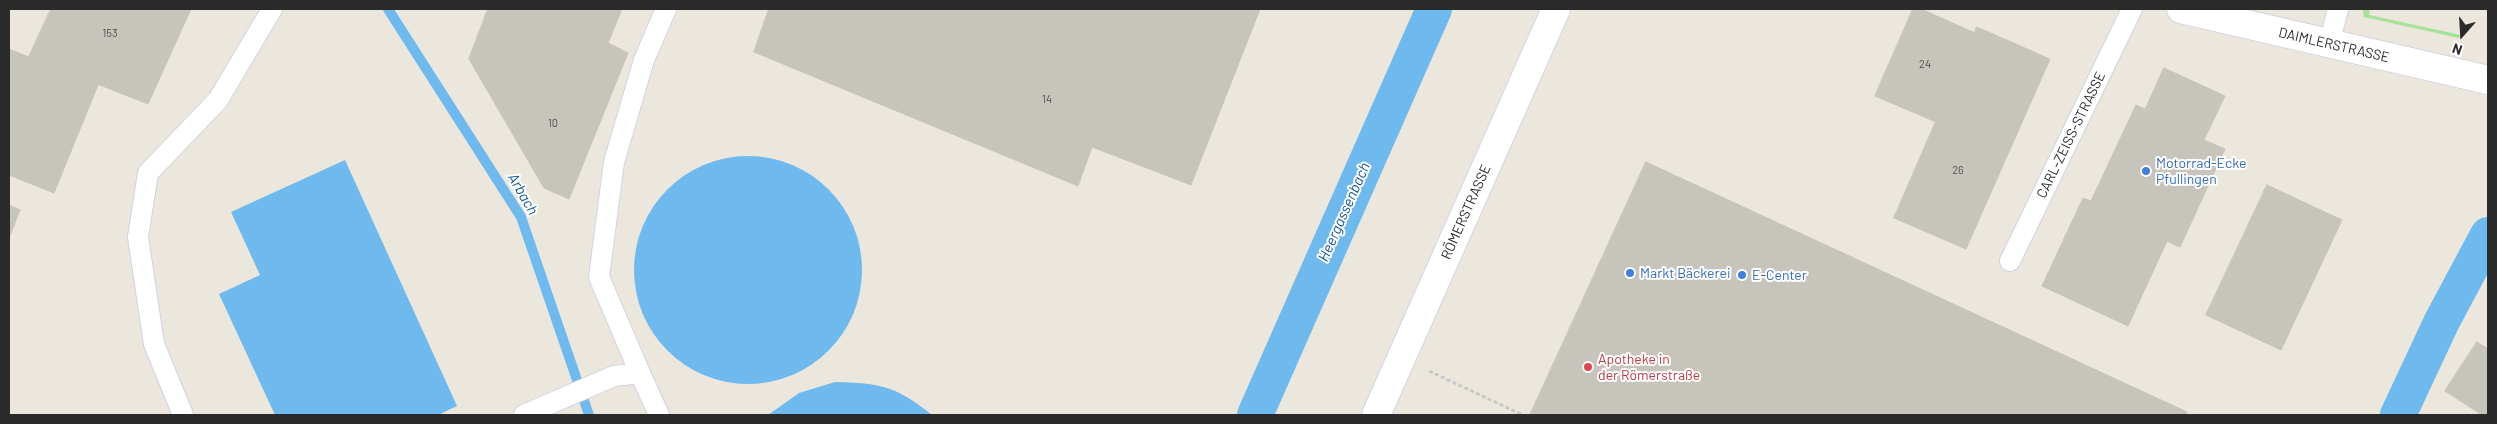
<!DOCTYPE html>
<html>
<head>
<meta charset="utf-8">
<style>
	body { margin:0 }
	#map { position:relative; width:2497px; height:424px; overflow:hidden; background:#ece7dc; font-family:Barlow,sans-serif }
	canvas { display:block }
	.frame { position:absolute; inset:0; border:10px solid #2a2a2a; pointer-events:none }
	.north { position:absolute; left:2437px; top:10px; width:50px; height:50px; -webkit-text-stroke:4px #fff; paint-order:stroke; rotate:199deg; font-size:14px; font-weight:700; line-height:20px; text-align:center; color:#2a2a2a }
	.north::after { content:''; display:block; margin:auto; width:18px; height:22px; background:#2a2a2a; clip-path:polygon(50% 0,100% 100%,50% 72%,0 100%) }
</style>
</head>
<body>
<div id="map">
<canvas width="2497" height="424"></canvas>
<div class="frame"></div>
<div class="north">N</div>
</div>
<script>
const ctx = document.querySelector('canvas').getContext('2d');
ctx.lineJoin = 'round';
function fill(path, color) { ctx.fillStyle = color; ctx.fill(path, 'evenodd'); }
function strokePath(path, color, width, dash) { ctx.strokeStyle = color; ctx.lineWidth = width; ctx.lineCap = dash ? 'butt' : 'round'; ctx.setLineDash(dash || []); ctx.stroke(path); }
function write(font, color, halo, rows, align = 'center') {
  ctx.font = font + ' Barlow,sans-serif'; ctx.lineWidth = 4; ctx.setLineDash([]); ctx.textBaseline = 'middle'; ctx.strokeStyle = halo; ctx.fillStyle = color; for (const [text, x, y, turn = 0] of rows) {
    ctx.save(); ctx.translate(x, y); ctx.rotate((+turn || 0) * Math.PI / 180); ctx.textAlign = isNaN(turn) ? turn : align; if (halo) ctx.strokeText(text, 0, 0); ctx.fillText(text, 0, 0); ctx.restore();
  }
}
fill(new Path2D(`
	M2363 9H2370L2369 15 2461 35 2459 38 2364 17Z`), '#a6e398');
fill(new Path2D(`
	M634 270a114 114 0 1 1 228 0a114 114 0 1 1-228 0Z
	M345 160 457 406 438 415H275L219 294 260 275 231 212Z
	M835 382C880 383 896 386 932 415H768L799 393Z`), '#6eb9ee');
strokePath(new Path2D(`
	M388 9 521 217 589 415`), '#6eb9ee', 10);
strokePath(new Path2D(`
	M1255 415 1434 9
	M2398 415 2442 321 2488 235`), '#6eb9ee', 36);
const building = new Path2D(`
	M51 9H191L148 104 29 57Z
	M488 9H622L608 43 628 53 569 199 544 188 469 59Z
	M769 9H1260L1191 185 1092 147 1078 186 754 52Z
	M1913 9H1921L1975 33 1936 122 1875 96Z
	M1977 27 2050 59 1966 249 1894 218Z
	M9 49 98 85 54 193 9 175Z
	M2164 68 2225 96 2204 140 2225 149 2180 247 2167 241 2128 326 2042 286 2083 198 2091 201 2136 105 2145 109Z
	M1646 162 2187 412 2186 415H1530Z
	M2267 185 2342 220 2281 350 2206 315Z
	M9 205 20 210 9 238Z
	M2477 342 2488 349V415H2482L2445 391Z`);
fill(building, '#c7c4bb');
strokePath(building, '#c7c4b5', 1);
const service = new Path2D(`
	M2329 44 2338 9
	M2010 261 2132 9
	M640 373 599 277 614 162 644 60 666 9
	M183 415 154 344 138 237 148 173 218 100 272 9
	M524 415 614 376 640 373 659 415`);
const minor = new Path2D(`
	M2181 9 2488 80`);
const secondary = new Path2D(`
	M1376 415 1556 9`);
strokePath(service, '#d1d2e3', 22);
strokePath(minor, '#d1d2e3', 30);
strokePath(secondary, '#d1d2e3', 30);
strokePath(new Path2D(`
	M1429 371 1523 415`), '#c8c8c8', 3, [4, 2.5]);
strokePath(service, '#fff', 20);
strokePath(minor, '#fff', 28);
strokePath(secondary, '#fff', 28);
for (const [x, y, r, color] of [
	[2146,171,5,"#3f7fe0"],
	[1630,273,5,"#3f7fe0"],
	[1742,275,5,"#3f7fe0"],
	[1588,367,5,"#e0444e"]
]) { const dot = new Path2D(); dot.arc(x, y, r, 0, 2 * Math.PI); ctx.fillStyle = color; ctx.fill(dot); strokePath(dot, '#fff', 2); }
write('11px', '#51504e', null, [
	["153",110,33],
	["24",1925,64],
	["14",1047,99],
	["10",553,123],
	["26",1958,170]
]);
write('14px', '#2a2a2a', '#fff', [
	["DAIMLERSTRASSE",2334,45,13],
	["CARL-ZEISS-STRASSE",2071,135,-64],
	["RÖMERSTRASSE",1466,212,-66]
]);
write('14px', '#366cbe', '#fff', [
	["Motorrad-Ecke",2156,163],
	["Pfullingen",2156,179],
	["Markt Bäckerei",1640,273],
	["E-Center",1752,275]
], 'left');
write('14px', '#be3a42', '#fff', [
	["Apotheke in",1598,359],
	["der Römerstraße",1598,375]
], 'left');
write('italic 15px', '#0d559a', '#fff', [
	["Arbach",523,194,60],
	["Heergassenbach",1344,212,-66]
]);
</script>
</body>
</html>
